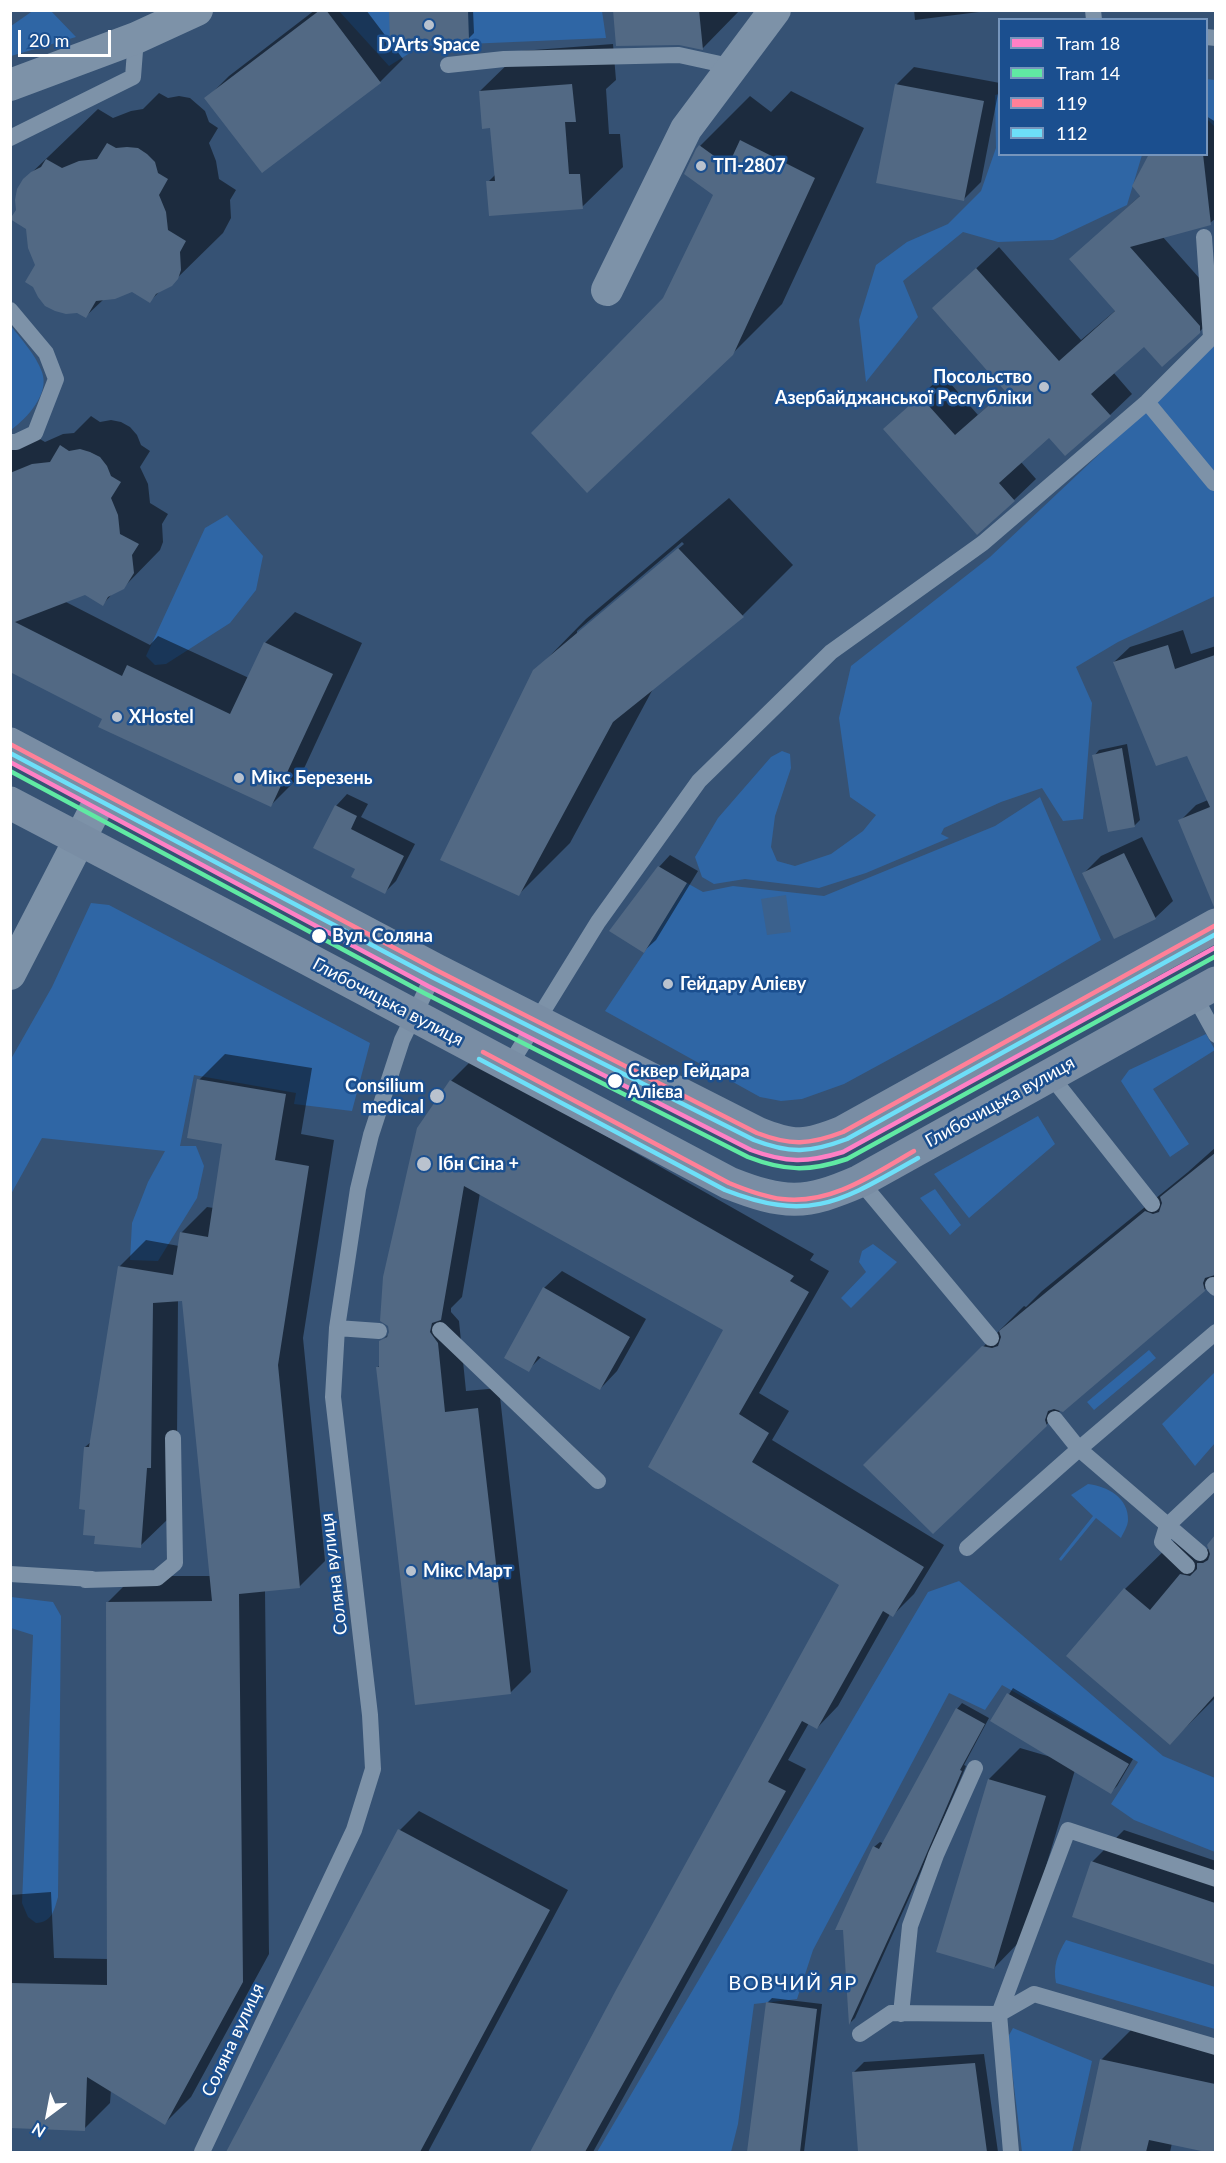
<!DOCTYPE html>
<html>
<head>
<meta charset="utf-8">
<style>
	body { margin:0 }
	#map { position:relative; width:1226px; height:2163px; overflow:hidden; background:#365274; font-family:Lato,sans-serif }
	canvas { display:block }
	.frame { position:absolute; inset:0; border:12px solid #fff; pointer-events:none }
	.legend { position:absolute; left:998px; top:18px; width:210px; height:138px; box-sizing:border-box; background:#1b4f8f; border:2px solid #7695bc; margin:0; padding:8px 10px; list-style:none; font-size:18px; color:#fff }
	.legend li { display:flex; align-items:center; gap:12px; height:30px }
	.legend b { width:30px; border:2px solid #7695bc }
	.north { position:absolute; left:18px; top:2085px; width:60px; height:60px; -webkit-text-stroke:4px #1b4f8f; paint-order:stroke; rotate:212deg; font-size:16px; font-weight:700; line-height:24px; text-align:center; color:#fff }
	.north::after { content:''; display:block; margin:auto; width:21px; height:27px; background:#fff; clip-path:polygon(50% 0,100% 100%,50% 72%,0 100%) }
	.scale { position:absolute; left:18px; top:30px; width:93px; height:27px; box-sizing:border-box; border:3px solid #fff; border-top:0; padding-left:8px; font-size:18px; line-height:21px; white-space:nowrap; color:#fff; -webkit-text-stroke:4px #1b4f8f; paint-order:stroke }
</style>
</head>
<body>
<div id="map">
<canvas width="1226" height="2163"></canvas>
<div class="frame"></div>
<ul class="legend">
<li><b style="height:8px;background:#ff80c5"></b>Tram 18</li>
<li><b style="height:8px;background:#60e9a3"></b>Tram 14</li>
<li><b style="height:8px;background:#ff8098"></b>119</li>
<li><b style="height:8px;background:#6ddff8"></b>112</li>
</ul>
<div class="north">N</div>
<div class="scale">20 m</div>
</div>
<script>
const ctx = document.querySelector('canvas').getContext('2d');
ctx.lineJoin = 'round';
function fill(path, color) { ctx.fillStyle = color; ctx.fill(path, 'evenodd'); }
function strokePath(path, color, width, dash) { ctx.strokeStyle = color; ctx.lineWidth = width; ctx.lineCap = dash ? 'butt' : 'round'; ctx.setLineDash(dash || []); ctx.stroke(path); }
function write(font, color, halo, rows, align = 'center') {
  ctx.font = font + ' Lato,sans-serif'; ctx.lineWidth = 5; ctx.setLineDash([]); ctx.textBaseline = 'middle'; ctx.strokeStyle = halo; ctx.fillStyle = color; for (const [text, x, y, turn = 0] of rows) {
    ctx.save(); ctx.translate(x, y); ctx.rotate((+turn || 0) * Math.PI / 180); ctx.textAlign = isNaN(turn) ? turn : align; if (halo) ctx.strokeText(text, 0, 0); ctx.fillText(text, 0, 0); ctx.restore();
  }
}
fill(new Path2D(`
	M34 10 51 11 76 37 11 56V26Z
	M339 11H602L606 38 421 46 389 66Z
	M1206 79 1215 80V127L1207 119Z
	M999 94 1000 154 1142 155 1127 205 1053 240 998 242 963 232 903 281 918 317 866 382 859 320 876 265 907 242 948 224 981 191 996 148 995 95Z
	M10 325C21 339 36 355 42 372 50 394 27 418 11 430Z
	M1215 345V596L1118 642 1076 667 1092 703 1083 819 1063 821 1042 788 1001 802 944 828 941 834 949 838 866 873 819 888 745 879 714 884 702 877 695 857 718 818 771 757 782 751 790 754 791 768 775 816 771 847 777 861 795 866 831 854 863 831 876 815 850 797 839 718 851 666 990 557Z
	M227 515 263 556 256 590 230 623 166 664 155 665 146 656 205 528Z
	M1040 797 1101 940 1002 998 844 1084 802 1099 781 1101 760 1097 605 1011 644 953 687 883 703 892 733 886 824 896 995 826Z
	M91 903 109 905 370 1043 352 1111 294 1104 296 1093 194 1075 180 1146H196L204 1166 197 1198 158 1261 130 1260 132 1223 148 1182 165 1151 42 1138 11 1194V1059L52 987Z
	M1206 1034 1215 1050 1153 1089 1189 1144 1170 1157 1121 1081 1129 1070Z
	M1038 1116 1055 1144 969 1218 934 1174Z
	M935 1189 961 1225 950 1235 920 1198Z
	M873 1244 897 1262 851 1308 841 1298 866 1272 859 1262 862 1251Z
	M1149 1350 1156 1358 1094 1410 1087 1402Z
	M1215 1372V1443L1195 1466 1162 1424Z
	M1088 1484C1107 1486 1129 1498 1128 1520 1128 1526 1123 1533 1121 1538L1096 1518 1061 1561 1059 1559 1093 1516 1071 1495Z
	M959 1581 1163 1756 1215 1778V1852L1134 1820 1111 1804 1138 1762 1002 1685 985 1710 949 1693 813 1950 797 1999 754 2004 738 2124 731 2152H597L928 1592Z
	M11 1597 53 1602 61 1616 58 1897C54 1911 52 1922 36 1923L28 1917 22 1903 33 1635 11 1628Z
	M1066 1940 1215 1987V2029L1056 1983C1053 1966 1057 1955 1066 1940Z
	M1013 2028 1092 2061 1072 2152H1022L1008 2037Z`), '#2f66a5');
fill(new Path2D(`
	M786 895 791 932 767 935 761 899Z`), '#3b618d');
fill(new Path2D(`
	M315 10H366L403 59 380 82 206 99 229 76Z
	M390 10H473L474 33 469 38Z
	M614 10H740L703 48Z
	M914 10H995L915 20Z
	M613 44 616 80 606 89 609 134H620L623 167 582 207 488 182 496 174 492 126 480 91 521 51Z
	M914 67 1000 83 981 182 964 199 878 182 897 84Z
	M791 91 864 128 782 304 732 354 715 195 700 146 750 96 771 112Z
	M159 93 168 98 179 96 190 98 205 111 209 122 218 128 209 143 216 161 219 179 236 190 230 200 231 218 223 233 171 284 162 289 150 301 132 290 104 299 86 316 37 265 27 228 17 210 24 180 98 109 113 118 131 111 143 109Z
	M1206 116 1216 122V218L1210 223 1162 236 1216 297V316L1199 332 1145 345 1113 372 1132 394 1110 415 1050 436 1021 462 1036 479 1014 500 885 429 943 375 978 415 1006 390 934 308 999 247 1081 340 1116 310 1071 259 1141 195 1151 154H1206Z
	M91 416 100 422 111 420 121 422 130 427 137 435 141 445 150 451 140 467 148 484 150 503 168 514 162 524 163 542 160 550 123 588 114 592 103 604 85 593 64 601 150 645 158 636 249 678 265 643 295 612 362 643 301 775 271 805 10 671V449L30 433 45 442 63 434 74 433Z
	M729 498 793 565 742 616 654 687 570 843 519 894 535 671 586 619ZM682 542 684 544 577 635V631Z
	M1183 630 1191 654 1216 646V884L1207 887 1180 821 1196 805 1208 800 1188 754 1114 662 1130 647Z
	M1127 744 1140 820 1134 826 1094 756 1099 750Z
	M347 794 368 804 361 817 415 844 396 881 385 892 357 868 336 806Z
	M1142 837 1173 901 1155 918 1084 873 1101 856Z
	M670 855 698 871 656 940 644 951 659 867Z
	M225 1054 312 1068 301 1134 334 1140 303 1338 325 1561 299 1587 265 1590 269 1954 191 2097 165 2123 111 2090 110 2103 84 2129 10 2127V1895L51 1892 54 1958 108 1959 107 1603 134 1576H211L183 1300H178L177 1441 167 1520 140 1546 96 1535 87 1509 85 1447 92 1441 119 1267 146 1240 179 1246 181 1233 207 1207 214 1208 224 1143 199 1080Z
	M472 1060 814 1254 810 1260 829 1271 759 1393 789 1411 772 1440 944 1545 914 1594 893 1615 890 1614 838 1706 817 1728 809 1723 788 1760 806 1769 593 2152H532L617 1991 841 1584 650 1467 725 1329 480 1193 462 1297 451 1308V1312L459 1321 466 1391 499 1388 531 1672 510 1693 377 1368 381 1364V1342L391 1332 451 1081Z
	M1216 1147V1279L1204 1290 1061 1410 1046 1425 865 1465 1024 1306 1026 1307 1042 1291 1188 1172Z
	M562 1271 646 1319 617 1371 600 1389 542 1356 528 1370 544 1288Z
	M1216 1537V1697L1170 1743 1068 1656 1125 1589 1174 1541 1196 1560 1210 1547 1209 1545Z
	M1013 1688 1133 1759 1117 1786 1111 1792 1075 1770 1025 1936 994 1968 989 1779 1020 1748 1051 1757 992 1721Z
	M962 1703 989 1718 964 1765 966 1766 922 1869 855 2018 851 2022 845 1929 874 1847 880 1842 884 1844 957 1709Z
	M419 1811 568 1890 428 2152H228L400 1830Z
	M1124 1830 1216 1861V1964L1074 1916 1092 1862Z
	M772 1998 822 2004 804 2152H749L767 2003Z
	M1133 2028 1216 2046V2152L1172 2143 1170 2152H1081L1101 2060Z
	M984 2054 998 2152H859L854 2072 864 2062Z`), '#0007');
fill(new Path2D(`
	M320 10H326L381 83 262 173 204 98Z
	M389 10H468L469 40 390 43Z
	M613 10H699L703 50 679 45 616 46Z
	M572 84 576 122H565L569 174H580L583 209 489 216 486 181H495L490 128 482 129 479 91Z
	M895 84 984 101 964 201 876 183Z
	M740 140 815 178 733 355 587 493 531 433 663 298 713 195 684 174 696 149 699 145 728 166Z
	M107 143 116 148 127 147 138 148 147 154 155 162 158 173 168 179 159 195 166 212 168 230 186 241 180 252 181 270 178 279 172 286 156 294 150 303 132 292 115 299 96 301 86 318 77 313 66 314 55 311 45 306 38 297 33 287 25 282 35 265 28 248 26 229 10 219 16 210 15 200 17 189 23 179 31 172 41 167 46 159 62 168 79 161 97 159Z
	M1149 154H1203L1211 225 1130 247 1200 326V333L1162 367 1144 347 1091 394 1111 416 1065 456 1049 438 999 483 1015 501 977 535 883 429 920 396 955 435 1005 391 932 308 976 268 1059 361 1115 311 1069 259 1140 196 1132 186Z
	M60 445 69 451 80 449 90 452 100 457 107 466 111 476 121 482 111 498 118 515 120 534 139 544 132 555 134 573 124 589 108 597 103 606 85 595 15 622 122 676 127 665 230 714 264 642 333 674 271 807 98 727 102 719 10 672V473L32 464 50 462Z
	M678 548 744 617 613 722 519 896 440 860 533 670Z
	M1168 645 1175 669 1215 655V906L1214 907 1178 820 1210 807 1187 756 1156 766 1113 662Z
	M1122 748 1135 827 1108 832 1092 755Z
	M335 805 357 816 351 829 404 856 385 894 351 877 355 869 313 848Z
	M1124 853 1156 919 1114 939 1082 873Z
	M658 866 687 883 644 953 609 931Z
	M197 1079 286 1094 275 1160 309 1166 278 1365 300 1588 239 1594 243 1982 165 2125 87 2077 85 2131 10 2128V1983L107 1985 106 1602 212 1601 182 1301 153 1303 151 1468H147L141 1548 94 1544 95 1536 83 1535 85 1510 79 1509 84 1447H89L118 1266 173 1275 180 1232 208 1237 222 1144 187 1138Z
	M450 1080 794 1276 790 1281 809 1292 739 1414 769 1433 752 1462 924 1567 893 1617 883 1611 817 1729 802 1721 768 1782 786 1791 585 2152H530L616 1990 839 1585 648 1467 723 1330 464 1186 441 1320 432 1323 430 1332 438 1343 445 1412 478 1408 511 1694 415 1705 376 1367H379V1341L387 1337 389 1332 388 1326 380 1321 383 1277 417 1128Z
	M1215 1153V1275L1205 1278 1203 1283 1205 1291 1063 1412 1054 1409 1048 1411 1045 1420 1047 1426 933 1534 863 1465 982 1346 992 1348 998 1346 1001 1337 999 1331 1145 1211 1153 1214 1159 1212 1162 1203 1160 1197Z
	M543 1287 630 1337 600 1390 538 1356 529 1372 504 1358Z
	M1215 1535V1695L1170 1745 1066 1656 1124 1588 1150 1610 1180 1574 1190 1576 1197 1569V1563H1203L1208 1560 1210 1554 1207 1545Z
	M1007 1693 1129 1764 1111 1794 990 1721Z
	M956 1708 985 1724 960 1770 962 1771 917 1876 849 2025 843 1930H835L873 1846 879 1849Z
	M988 1779 1046 1796 994 1969 936 1952Z
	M398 1829 550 1910 420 2152H226Z
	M1091 1861 1215 1903V1965L1072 1917Z
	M766 2002 817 2009 800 2152H747Z
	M1100 2059 1215 2084V2152H1206L1149 2140 1146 2152H1080Z
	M975 2063 987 2152H858L852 2072Z`), '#526984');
strokePath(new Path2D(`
	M1093 10 1094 20
	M1206 37 1216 38
	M448 65 504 59 679 55 734 67
	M10 138 133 77 136 38
	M10 310 46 353 56 379 35 433 16 442H10
	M1147 402 1214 483
	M1194 995 1216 1035
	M509 1066 598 922 699 781 831 652 983 543 1147 402 1211 338 1204 237
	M1050 1075 1152 1204
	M860 1181 991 1338
	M1213 1285 1216 1288
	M337 1328 379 1331
	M440 1330 598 1481
	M1055 1419 1079 1449 1200 1553
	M967 1548 1079 1449 1216 1332
	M1187 1566 1162 1542 1167 1526 1216 1480
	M10 1574 92 1579 85 1580 157 1578 175 1563 173 1438
	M901 2014 910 1926 936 1855 975 1768
	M860 2034 891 2013 999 2014 1034 1994 1216 2047
	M202 2152 354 1830 373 1769 370 1715 333 1397 337 1328 358 1189 371 1135 402 1040 436 970
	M1011 2152 999 2014 1068 1830 1216 1879`), '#7d92a8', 16);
strokePath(new Path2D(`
	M10 85 136 38 197 10
	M607 290 686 129 775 10
	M10 974 103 794`), '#7d92a8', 32);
strokePath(new Path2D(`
	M10 744 436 970 757 1133C794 1148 806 1147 843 1132L1216 925
	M10 803 306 958 729 1183C785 1205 805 1205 860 1181L1216 983`), '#798da4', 33);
strokePath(new Path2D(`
	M10 744 436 970 757 1133C791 1146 809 1145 843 1132L1216 925
	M483 1052 729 1183C746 1190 764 1197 782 1199 831 1205 874 1174 914 1151`), '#ff8098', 4.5);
strokePath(new Path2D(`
	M10 753 432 977 754 1140C790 1154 810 1153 847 1139L1216 934
	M479 1059 725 1190C812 1224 843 1200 918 1158`), '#6ddff8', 4.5);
strokePath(new Path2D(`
	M10 762 428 986 751 1150C786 1163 807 1163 843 1152L1216 947`), '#ff80c5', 4.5);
strokePath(new Path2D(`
	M10 771 424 993 748 1157C784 1171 809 1172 847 1159L1216 956`), '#60e9a3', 4.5);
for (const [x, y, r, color] of [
	[429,25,6,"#b9c2ce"],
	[701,166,6,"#b9c2ce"],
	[1044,387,6,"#b9c2ce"],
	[117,717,6,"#b9c2ce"],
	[239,778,6,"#b9c2ce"],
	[319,936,8,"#fff"],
	[668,984,6,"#b9c2ce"],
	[615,1081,8,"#fff"],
	[437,1096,8,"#b9c2ce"],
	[424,1164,8,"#b9c2ce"],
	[411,1571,6,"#b9c2ce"]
]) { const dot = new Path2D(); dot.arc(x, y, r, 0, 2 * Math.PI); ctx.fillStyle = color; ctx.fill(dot); strokePath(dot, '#1b4f8f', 2); }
write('bold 18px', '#fff', '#1b4f8f', [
	["D'Arts Space",429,45,"center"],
	["ТП-2807",713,166],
	["Посольство",1032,377,"right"],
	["Азербайджанської Республіки",1032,398,"right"],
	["XHostel",129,717],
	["Мікс Березень",251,778],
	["Гейдару Алієву",680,984],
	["Consilium",424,1086,"right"],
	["medical",424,1107,"right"],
	["Ібн Сіна +",438,1164],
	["Мікс Март",423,1571]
], 'left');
write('bold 18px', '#fff', '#1b4f8f', [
	["Вул. Соляна",332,936],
	["Сквер Гейдара",628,1071],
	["Алієва",628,1092]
], 'left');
write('18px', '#fff', '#1b4f8f', [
	["Глибочицька вулиця",388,1002,28],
	["Глибочицька вулиця",1000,1102,-29],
	["Соляна вулиця",334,1574,-97],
	["Соляна вулиця",233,2040,-65]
]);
ctx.letterSpacing = '1.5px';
write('20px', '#fff', '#1b4f8f', [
	["ВОВЧИЙ ЯР",793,1984]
]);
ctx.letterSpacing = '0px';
</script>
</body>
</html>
